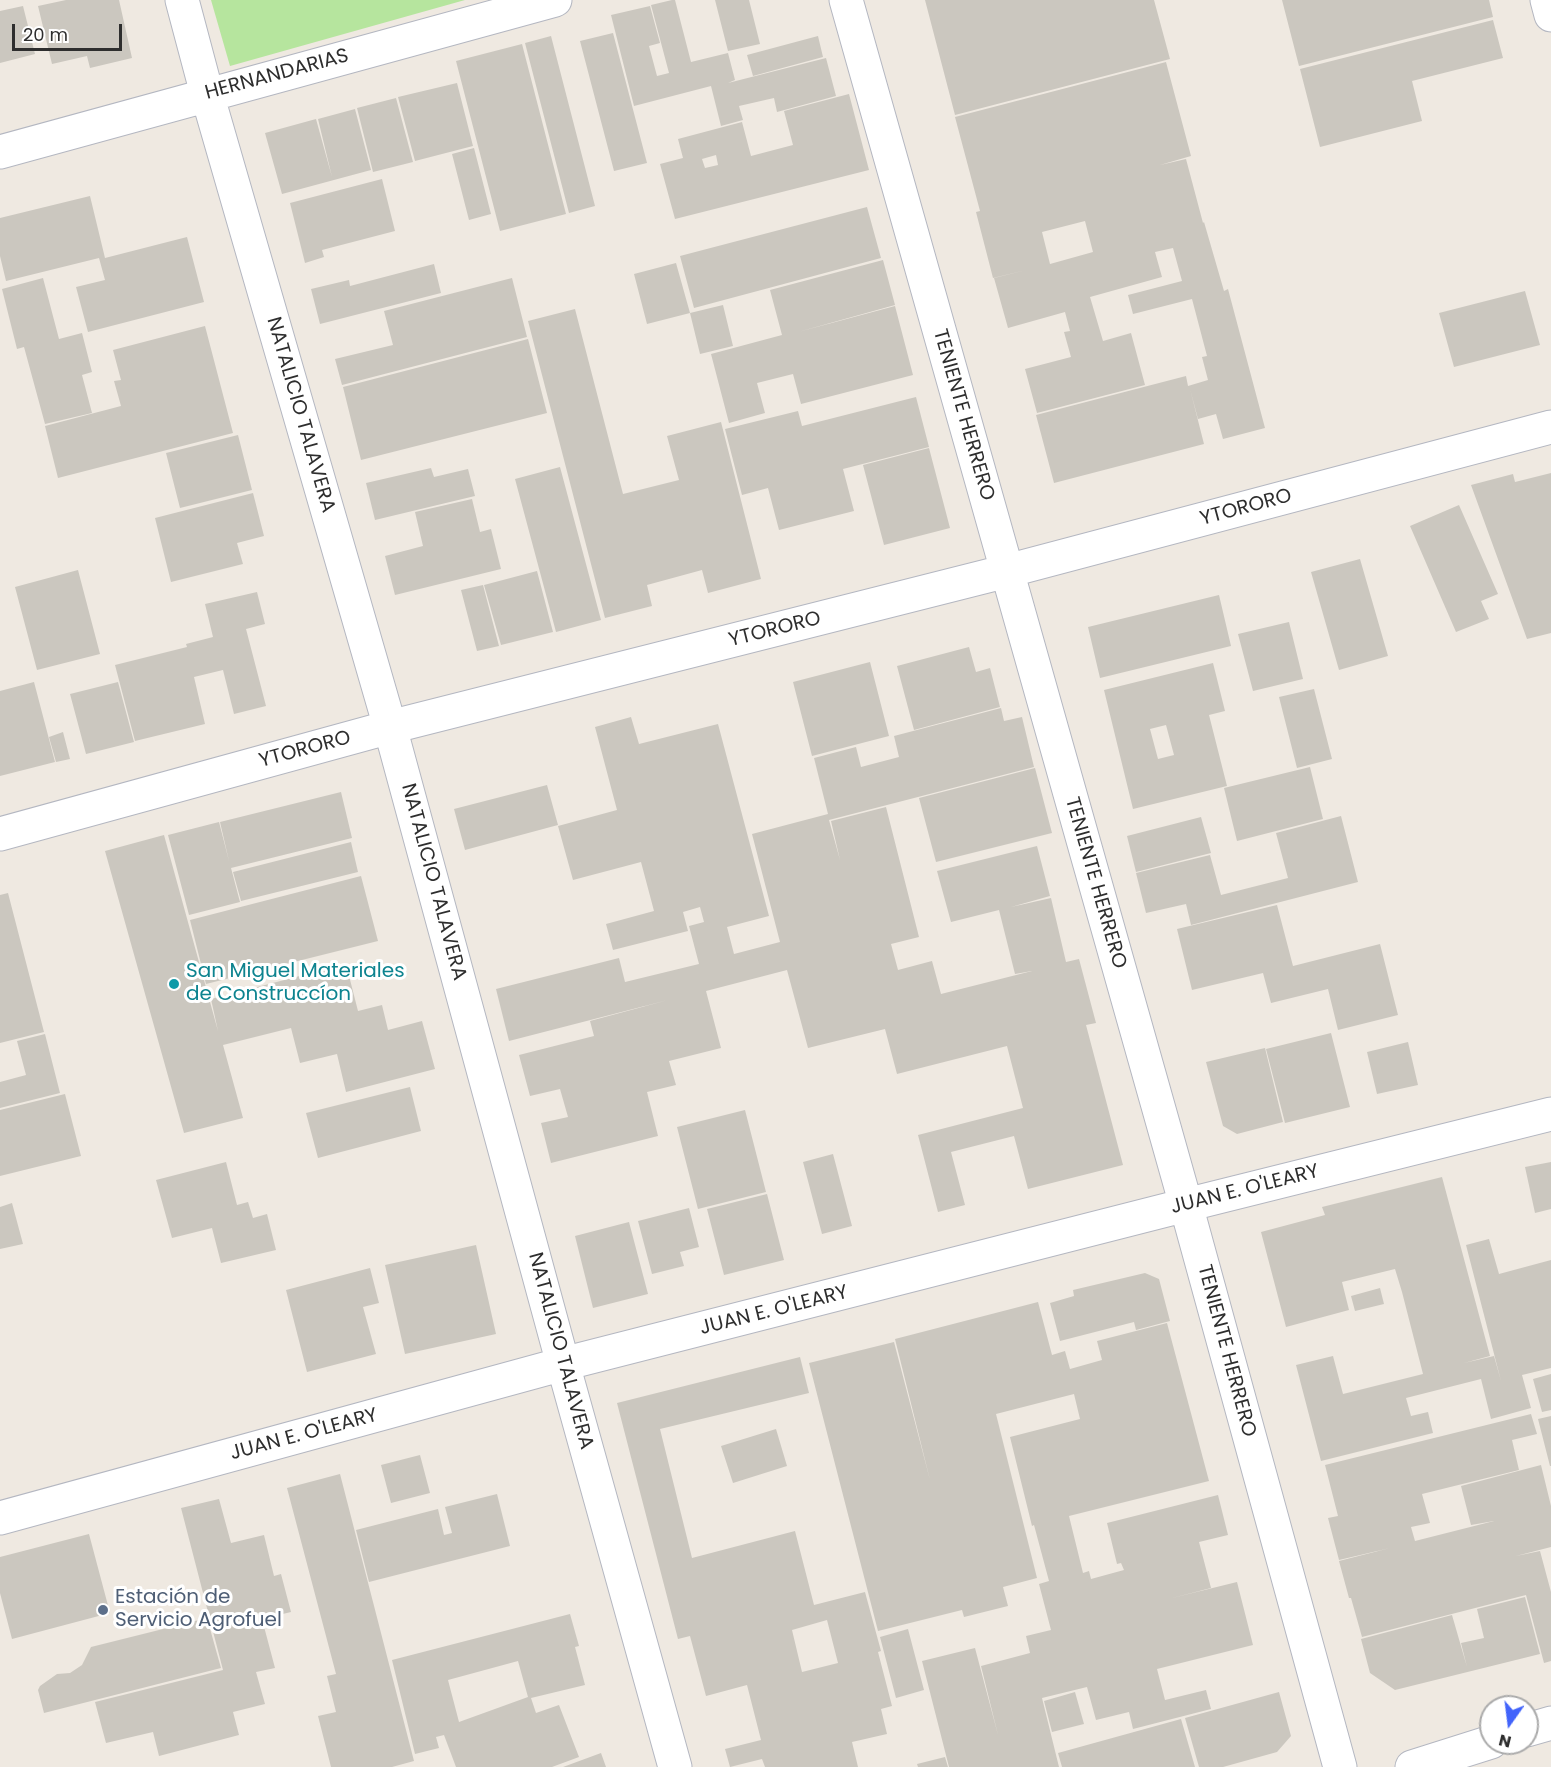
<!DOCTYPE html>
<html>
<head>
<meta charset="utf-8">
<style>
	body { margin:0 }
	#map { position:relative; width:1551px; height:1767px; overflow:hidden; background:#efe9e1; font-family:Poppins,sans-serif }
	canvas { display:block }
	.north { position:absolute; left:1479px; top:1695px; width:60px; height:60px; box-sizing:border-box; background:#fff; border:2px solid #ababab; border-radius:50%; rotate:194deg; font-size:16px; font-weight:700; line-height:24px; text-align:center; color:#2e2e2e }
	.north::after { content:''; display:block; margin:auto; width:21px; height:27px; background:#4264fb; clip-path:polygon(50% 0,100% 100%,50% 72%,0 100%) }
	.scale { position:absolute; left:12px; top:24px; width:110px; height:27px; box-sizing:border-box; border:3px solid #2e2e2e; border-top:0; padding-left:8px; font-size:18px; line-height:21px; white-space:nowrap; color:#2e2e2e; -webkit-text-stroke:4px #fff; paint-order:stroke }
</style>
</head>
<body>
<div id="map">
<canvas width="1551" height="1767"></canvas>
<div class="north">N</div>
<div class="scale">20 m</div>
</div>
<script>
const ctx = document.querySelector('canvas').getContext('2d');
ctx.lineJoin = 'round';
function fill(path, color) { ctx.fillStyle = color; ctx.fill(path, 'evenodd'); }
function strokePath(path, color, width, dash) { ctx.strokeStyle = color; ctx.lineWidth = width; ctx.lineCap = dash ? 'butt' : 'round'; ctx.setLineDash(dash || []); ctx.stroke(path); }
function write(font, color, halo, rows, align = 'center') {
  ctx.font = font + ' Poppins,sans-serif'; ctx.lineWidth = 6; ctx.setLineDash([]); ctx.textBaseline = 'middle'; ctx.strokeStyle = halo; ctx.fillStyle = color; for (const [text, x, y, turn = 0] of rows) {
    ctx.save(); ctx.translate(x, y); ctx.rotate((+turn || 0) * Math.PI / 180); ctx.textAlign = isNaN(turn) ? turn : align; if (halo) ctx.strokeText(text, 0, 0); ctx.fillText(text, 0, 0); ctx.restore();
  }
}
fill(new Path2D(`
	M211 0H465L230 66Z`), '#b6e59e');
fill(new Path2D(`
	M66 0H119L132 58 90 68 87 56 52 64 38 6Z
	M672 0H675L691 62 728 53 735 80 728 83 826 58 836 96 777 112 774 98 739 106 743 120 721 126 711 86 634 106 611 15 650 6 660 43 649 46 657 76 669 73 651 5Z
	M715 0H749L760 44 728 51Z
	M925 0H1154L1170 59 955 115Z
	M1282 0H1489L1493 17 1299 66Z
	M23 6 35 54 0 63V11Z
	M1493 20 1503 58 1412 81 1422 121 1320 147 1300 69Z
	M613 33 647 163 614 171 580 41Z
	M551 36 595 206 569 213 525 43Z
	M818 36 823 57 753 76 747 55Z
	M522 44 566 214 500 231 456 61Z
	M1166 62 1191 156 1160 165 1186 159 1203 223 1204 222 1224 291 1228 289 1265 428 1223 439 1216 414 1198 419 1190 389 1204 444 1054 483 1036 415 1186 376 1188 386 1208 380 1202 357 1207 356 1192 299 1133 314 1128 295 1182 281 1173 248 1155 252 1162 277 1090 297 1103 341 1131 333 1145 385 1037 413 1025 369 1071 357 1064 332 1070 331 1065 312 1008 328 994 278 1026 270 993 278 976 212 980 211 955 117ZM1085 221 1093 252 1050 264 1042 232Z
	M457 83 473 146 415 161 398 97Z
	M849 94 869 170 675 219 660 164 683 158 678 139 742 122 751 156 793 145 784 111ZM716 155 718 165 705 168 702 159Z
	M396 98 413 162 373 172 357 108Z
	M355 109 371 170 282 194 265 133 316 119 332 177 318 119Z
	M474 148 491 214 469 220 452 154Z
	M382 179 395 231 322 250 324 257 305 263 290 203Z
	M90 196 105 258 187 237 204 302 88 332 76 287 105 280 99 258 6 281 0 256V218Z
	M867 207 881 258 694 308 680 256Z
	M883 260 895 305 798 332 895 306 913 375 801 404 793 374 757 383 765 413 729 423 711 354 782 335 770 290Z
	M676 263 690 313 647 324 634 274Z
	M434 264 441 293 320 324 311 289 349 280 350 286Z
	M43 278 59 339 82 333 92 372 82 375 92 413 45 424 24 347 17 349 2 289Z
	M512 278 527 337 342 385 335 359 393 345 384 311Z
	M1525 291 1540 345 1454 367 1439 313Z
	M723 305 733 346 700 354 690 313Z
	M575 309 623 494 679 480 667 436 721 422 761 579 708 593 702 570 647 585 652 606 605 618 528 321Z
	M205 326 233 433 58 478 45 426 121 406 114 381 121 380 113 350Z
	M528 339 547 413 361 460 343 387Z
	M916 397 929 447 843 469 854 511 779 530 768 488 742 495 725 429 798 411 802 426Z
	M238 435 252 490 180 508 166 453Z
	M929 448 950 528 884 545 863 465Z
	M560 467 601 620 556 632 515 479Z
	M431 468 434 477 468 469 475 496 375 520 366 483Z
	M1551 473V633L1527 639 1471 485 1513 474 1515 482Z
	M253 493 264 536 237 543 243 564 171 582 155 518Z
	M472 499 480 532 491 529 501 569 395 595 385 556 423 546 415 512Z
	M1459 505 1498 594 1481 601 1489 619 1456 632 1410 526Z
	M1360 559 1388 656 1339 670 1311 572Z
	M78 570 100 654 37 670 15 587Z
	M537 571 553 632 501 645 484 585Z
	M483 585 499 646 477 651 461 590Z
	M257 592 265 624 246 629 266 706 234 714 223 670 194 677 205 724 135 741 115 665 187 647 186 644 213 637 205 604Z
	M1219 595 1231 646 1100 678 1088 627Z
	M1289 622 1303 679 1253 691 1238 634Z
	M969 647 976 672 990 668 1000 707 914 730 897 666Z
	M870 662 889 736 812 756 793 682Z
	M1213 663 1225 711 1209 715 1227 786 1133 809 1104 690ZM1166 725 1174 755 1158 759 1150 729Z
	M34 682 55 762 0 776V691Z
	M118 682 134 742 86 754 70 694Z
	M1314 689 1332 759 1297 768 1279 697Z
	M1001 708 1004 721 1022 717 1034 767 829 820 840 860 831 821 886 807 919 937 891 944 898 970 932 961 941 994 1032 971 1015 974 999 910 951 922 937 871 1037 846 1050 896 1011 907 1051 898 1066 962 1079 959 1096 1023 1086 1025 1123 1165 1028 1189 1014 1136 951 1152 965 1205 938 1212 918 1135 1023 1108 1007 1046 897 1074 885 1029 808 1048 787 970 706 991 721 1048 669 1061 676 1085 647 1092 658 1136 551 1163 541 1123 568 1117 560 1089 530 1096 519 1055 594 1036 590 1021 668 1000 509 1041 496 989 619 958 625 982 699 964 689 926 704 922 700 907 683 912 688 931 613 950 606 924 654 911 641 862 573 880 558 826 617 810 595 727 631 717 639 744 718 724 769 916 727 927 734 954 780 942 752 834 828 814 814 758 856 747 861 767 899 757 894 736Z
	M63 732 70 759 56 762 49 737Z
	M1310 767 1323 819 1237 841 1224 788Z
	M1035 768 1052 833 936 862 919 798Z
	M547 785 558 825 465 850 454 809Z
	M341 792 352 838 231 868 240 902 189 915 168 835 219 822 229 861 220 822Z
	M1341 816 1358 882 1191 925 1186 904 1146 913 1136 873 1210 855 1221 895 1288 878 1276 833Z
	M1201 817 1211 853 1136 872 1127 836Z
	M164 835 218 1031 211 999 346 964 358 1011 382 1005 388 1030 422 1021 435 1069 346 1092 337 1054 300 1063 291 1028 223 1045 243 1118 184 1133 105 851Z
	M351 842 358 872 241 901 233 872Z
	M361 876 378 941 206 984 190 920Z
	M8 893 44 1032 0 1043V895Z
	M1277 905 1293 966 1380 944 1398 1015 1338 1030 1328 989 1271 1003 1263 973 1192 990 1177 929Z
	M1331 1033 1350 1107 1285 1123 1266 1049Z
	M45 1034 60 1093 0 1108V1082L26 1075 17 1041Z
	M1408 1042 1418 1085 1377 1094 1367 1052Z
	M1265 1048 1283 1122 1237 1134 1223 1126 1206 1062Z
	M410 1087 421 1131 318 1158 306 1113Z
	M65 1094 81 1156 0 1176V1110Z
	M745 1110 766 1192 698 1209 677 1127Z
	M833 1154 852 1226 822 1234 803 1162Z
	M226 1162 237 1205 248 1202 253 1218 267 1214 276 1250 221 1263 212 1228 172 1238 156 1180Z
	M1551 1162V1209L1535 1213 1525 1167Z
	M1442 1177 1490 1356 1464 1363 1494 1356 1501 1381 1466 1245 1489 1239 1499 1274 1551 1260V1368L1522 1375 1531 1408 1491 1419 1481 1379 1406 1398 1411 1416 1428 1412 1433 1433 1321 1461 1296 1365 1333 1356 1343 1394 1423 1374 1402 1292 1395 1269 1342 1282 1349 1310 1286 1327 1261 1232 1325 1215 1322 1207Z
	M767 1194 784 1260 724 1275 707 1209Z
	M12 1203 23 1244 0 1249V1207Z
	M689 1208 699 1247 680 1252 684 1266 652 1274 638 1221Z
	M629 1222 648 1294 593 1308 575 1236Z
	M476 1245 496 1334 405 1354 385 1265Z
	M370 1268 379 1303 363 1307 376 1354 307 1372 286 1290Z
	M1145 1273 1159 1279 1170 1321 1136 1330 1134 1322 1060 1341 1050 1303 1074 1296 1073 1290Z
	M1380 1288 1384 1304 1355 1311 1351 1296Z
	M1038 1302 1052 1355 1065 1351 1070 1369 1102 1360 1097 1341 1167 1323 1209 1481 1069 1516 1083 1573 1089 1571 1091 1579 1124 1570 1121 1563 1117 1564 1107 1523 1218 1495 1228 1535 1199 1542 1211 1588 1172 1598 1237 1582 1253 1645 1157 1669 1165 1700 1206 1690 1211 1709 1133 1729 1129 1712 1096 1720 1087 1687 1042 1698 1059 1767H949L922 1661 975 1648 998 1735 981 1666 1030 1653 1026 1636 1051 1630 1039 1584 1049 1581 1034 1525 1032 1526 1010 1437 1080 1419 1074 1394 996 1414 1037 1578 1003 1587 1008 1606 964 1617 962 1610 878 1631 809 1363 894 1342 930 1480 895 1339Z
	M800 1357 809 1393 660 1429 692 1558 795 1531 814 1605 865 1592 881 1651 878 1652 892 1706 881 1709 887 1734 852 1742 858 1767H765L762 1759 730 1767 725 1749 761 1740 747 1685 706 1696 690 1636 678 1639 617 1403ZM827 1620 838 1663 802 1672 792 1630Z
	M1551 1374V1410L1542 1412 1533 1379Z
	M1531 1414 1537 1434 1512 1440 1519 1470 1422 1494 1430 1523 1411 1527 1415 1541 1494 1521 1471 1525 1461 1486 1541 1465 1551 1506V1547L1516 1556 1540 1551 1551 1592V1661L1544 1663 1526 1595 1362 1637 1351 1598H1349L1339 1561 1390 1548 1339 1560 1328 1518 1338 1516 1325 1465Z
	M1551 1416V1466H1550L1538 1419Z
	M776 1429 787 1466 733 1483 721 1446Z
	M420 1455 430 1493 391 1503 381 1465Z
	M340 1474 414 1761 392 1767H331L318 1716 336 1712 327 1676 336 1674 287 1488Z
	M497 1494 510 1546 369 1582 356 1530 438 1509 444 1535 452 1533 445 1507Z
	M219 1499 231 1543 264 1535 274 1576 281 1574 291 1612 262 1619 275 1668 256 1672 265 1704 233 1712 239 1735 159 1756 153 1732 106 1743 95 1702 223 1670 181 1508Z
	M89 1534 110 1613 12 1639 0 1593V1557Z
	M1525 1597 1540 1654 1395 1690 1370 1673 1361 1639 1452 1615 1467 1667 1461 1643 1484 1638 1477 1609Z
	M570 1614 579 1646 575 1647 585 1685 531 1698 536 1713 559 1705 579 1757 552 1767H456L444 1735 436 1737 439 1748 415 1754 392 1660ZM518 1661 528 1697 459 1722 448 1680Z
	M207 1618 221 1668 44 1713 38 1690 40 1686 57 1674 70 1673 82 1665 91 1647Z
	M908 1629 924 1690 896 1698 880 1637Z
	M1075 1692 1084 1724 1052 1732 1044 1701Z
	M1279 1692 1291 1736 1277 1752 1223 1767H1199L1185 1718Z
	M1181 1719 1195 1767H1062L1058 1753Z
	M601 1753 606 1767H563Z
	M945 1757 948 1767H918L917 1764Z`), '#cbc7bf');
const street = new Path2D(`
	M182 0 207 94 390 727 563 1364 675 1767
	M846 0 1186 1205 1340 1767
	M0 152 555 0
	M0 834 390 727 1007 571 1551 427
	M0 1518 563 1364 1186 1205 1551 1114
	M1527 1730 1551 1723
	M1412 1767 1491 1742`);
const secondary = new Path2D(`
	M1547 0 1551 15`);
strokePath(street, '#b4b7c1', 35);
strokePath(secondary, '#b4b7c1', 35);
strokePath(street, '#fff', 33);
strokePath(secondary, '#fff', 33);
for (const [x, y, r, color] of [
	[174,984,6,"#0f9aa8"],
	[103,1610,6,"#5c6f8a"]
]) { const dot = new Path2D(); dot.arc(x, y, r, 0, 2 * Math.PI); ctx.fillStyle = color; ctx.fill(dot); strokePath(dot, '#fff', 2); }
write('20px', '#2e2e2e', '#fff', [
	["HERNANDARIAS",277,75,-15],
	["NATALICIO TALAVERA",300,415,74],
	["TENIENTE HERRERO",963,415,74],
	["YTORORO",1246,508,-15],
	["YTORORO",775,630,-14],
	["YTORORO",305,750,-15],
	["NATALICIO TALAVERA",433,882,75],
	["TENIENTE HERRERO",1095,883,74],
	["JUAN E. O'LEARY",1245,1190,-14],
	["JUAN E. O'LEARY",774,1311,-14],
	["NATALICIO TALAVERA",560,1351,75],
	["TENIENTE HERRERO",1226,1351,75],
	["JUAN E. O'LEARY",304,1435,-15]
]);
write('20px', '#0d838f', '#fff', [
	["San Miguel Materiales",186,972],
	["de Construccíon",186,995]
], 'left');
write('20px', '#4e5e75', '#fff', [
	["Estación de",115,1598],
	["Servicio Agrofuel",115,1621]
], 'left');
</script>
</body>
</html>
